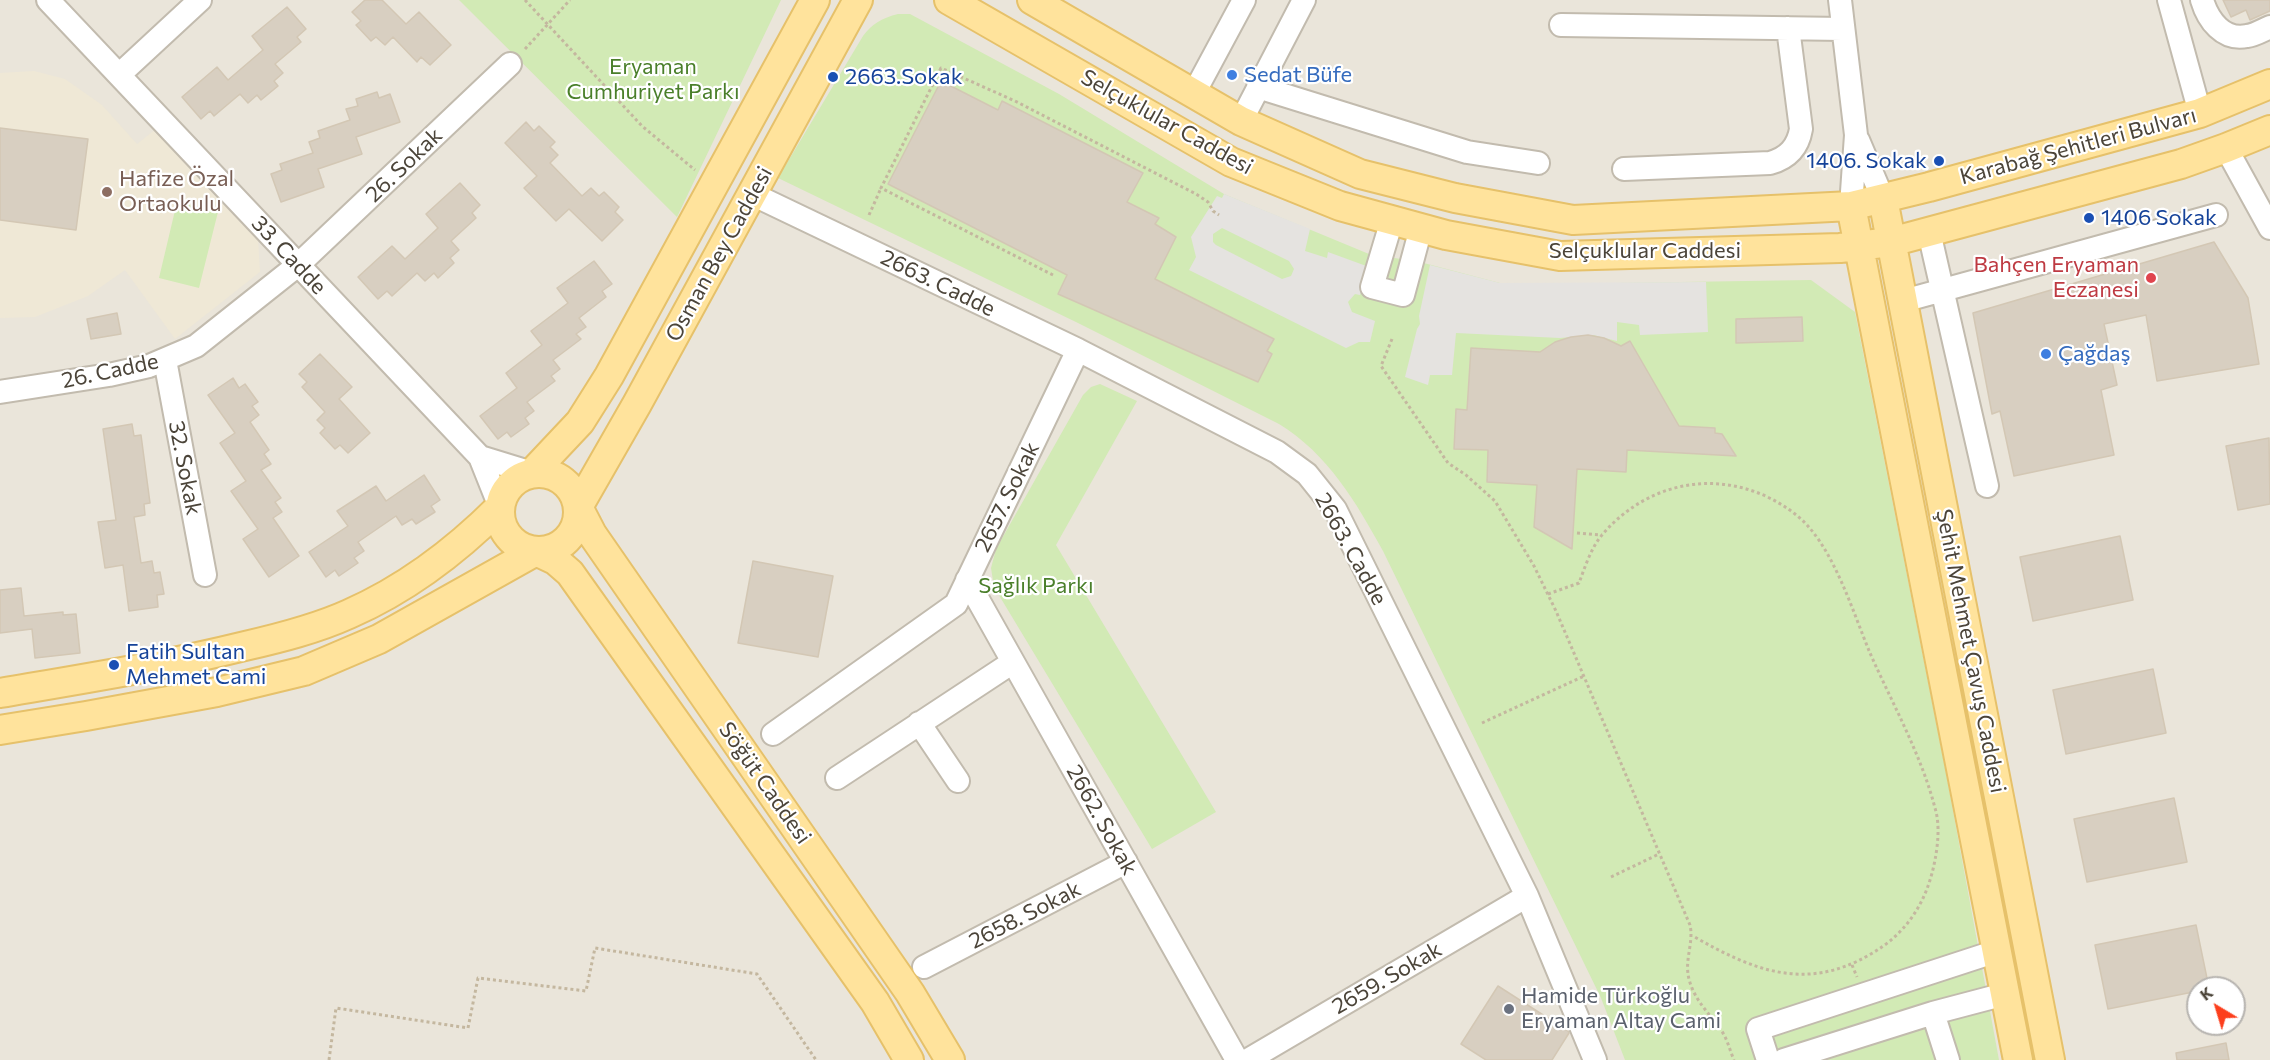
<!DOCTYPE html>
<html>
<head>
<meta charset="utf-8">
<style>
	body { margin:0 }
	#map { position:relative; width:2270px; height:1060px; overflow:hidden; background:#f6f3ec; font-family:Commissioner,sans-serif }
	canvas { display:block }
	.north { position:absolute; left:2186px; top:976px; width:60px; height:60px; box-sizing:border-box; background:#fff; border:2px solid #b7b4b0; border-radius:50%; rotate:322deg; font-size:16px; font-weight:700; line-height:24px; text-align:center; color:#4b4439 }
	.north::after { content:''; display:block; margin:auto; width:21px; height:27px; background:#fc3f1d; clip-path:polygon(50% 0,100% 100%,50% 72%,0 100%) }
</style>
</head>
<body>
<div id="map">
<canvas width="2270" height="1060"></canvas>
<div class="north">K</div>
</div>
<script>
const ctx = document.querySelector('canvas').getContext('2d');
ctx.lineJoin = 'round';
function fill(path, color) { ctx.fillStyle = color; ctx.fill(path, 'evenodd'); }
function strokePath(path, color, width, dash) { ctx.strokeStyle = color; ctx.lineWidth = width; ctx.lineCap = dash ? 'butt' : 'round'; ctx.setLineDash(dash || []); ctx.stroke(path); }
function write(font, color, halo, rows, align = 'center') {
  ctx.font = font + ' Commissioner,sans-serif'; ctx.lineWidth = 4.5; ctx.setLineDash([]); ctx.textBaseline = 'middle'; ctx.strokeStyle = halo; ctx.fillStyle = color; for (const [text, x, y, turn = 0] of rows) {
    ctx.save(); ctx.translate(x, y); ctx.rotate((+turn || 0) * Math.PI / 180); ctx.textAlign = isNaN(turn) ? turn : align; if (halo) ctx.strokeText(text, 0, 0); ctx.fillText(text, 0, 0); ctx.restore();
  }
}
fill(new Path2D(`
	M0 0H2270V1060H0ZM2198 988H2234V1024H2198Z`), '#eae5da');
fill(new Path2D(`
	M34 71 65 79 102 105 137 144 156 129 258 239 260 272 175 339 125 270 88 296 35 317 0 318V73Z`), '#efe8d6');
fill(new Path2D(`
	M459 0H781L677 217Z
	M898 14H910L1059 94 1224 194 1369 254 1420 262 1500 283 1550 284 1811 280 1855 312 1946 773 1999 1060H1625L1601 998 1383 551C1356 502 1328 454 1279 424L1078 323 778 178 863 36C872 24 882 18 898 14Z
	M177 202 218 212 199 288 159 278Z
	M1100 384 1137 401 1056 545 1216 812 1152 849 994 587 991 568 996 549 1083 395 1091 387Z`), '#d2eab5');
fill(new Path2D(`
	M1224 194 1310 229 1305 251 1327 258 1328 252 1369 267 1360 295 1355 294 1348 302 1352 312 1375 321 1370 342H1359L1346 348 1189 270 1196 257 1191 237 1217 196 1222 198ZM1222 228 1289 261 1294 269 1291 276 1282 279 1216 245 1213 242V234Z
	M1430 265 1500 283 1706 282 1708 332 1640 335 1639 325 1617 322V341L1593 335 1560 338 1456 333 1452 375H1430L1428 385 1405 377 1417 329 1420 324 1419 316Z`), '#e5e3e0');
const building = new Path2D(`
	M365 0H382L406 24 419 12 451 45 430 65 421 57 417 62 393 37 385 45 376 37 371 41 356 25 361 21 352 12Z
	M2223 0H2270V11L2250 20 2246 10 2231 17Z
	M287 7 306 29 297 37 301 42 275 64 283 73 274 81 278 86 261 100 257 95 248 103 240 94 214 116 210 111 201 119 182 97 217 67 228 80 263 50 252 36Z
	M941 81 998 110 1002 101 1143 173 1127 202 1159 218 1155 224 1176 237 1155 279 1274 339 1267 351 1272 354 1258 382 1058 294 1067 275 888 184Z
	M377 92 379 98 390 94 400 122 356 137 362 154 318 169 324 187 281 202 271 174 282 170 280 164 313 153 309 142 320 138 318 131 350 120 346 109 358 106 356 99Z
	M526 122 534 131 539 126 555 142 550 147 558 155 550 163 582 196 591 188 599 196 604 192 619 207 615 212 623 220 602 241 569 209 556 221 524 188 537 176 505 143Z
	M0 128 88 139 76 230 0 220Z
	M460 183 480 205 472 213 476 218 451 241 459 250 450 258 454 263 438 278 434 273 425 281 417 273 392 296 387 291 378 299 358 277 392 246 405 259 438 228 426 214Z
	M2214 242 2248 298 2259 364 2157 381 2146 315 2104 324 2117 385 2101 390 2114 455 2014 476 2000 411 1992 414 1973 313Z
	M594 261 612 284 602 291 606 297 579 318 586 327 576 334 581 339 553 360 560 369 551 376 555 381 527 402 534 411 525 418 529 424 511 437 507 432 498 439 480 416 517 388 506 373 542 345 531 331 568 303 557 288Z
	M117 313 121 334 91 339 87 319Z
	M1802 317 1803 341 1736 343V319Z
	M1588 335 1604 338 1621 346 1630 341 1679 426 1715 428V433L1722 434 1736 456 1627 450 1626 472 1577 469 1572 549 1534 527 1537 485 1487 482 1488 450 1454 449 1456 409 1467 410 1471 348 1540 352 1555 342 1571 337Z
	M320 354 352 387 339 399 370 433 348 453 340 445 335 449 320 433 325 428 317 420 325 412 302 387 307 382 299 374Z
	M233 378 239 388 245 384 258 402 252 406 259 415 250 422 269 450 264 454 271 464 261 470 281 498 275 502 282 512 273 518 299 556 269 577 243 539 258 529 231 491 246 481 220 443 235 433 208 395Z
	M132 424 134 436 141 435 150 503 144 504 145 515 134 517 141 563 152 561 154 573 160 572 164 594 157 595 158 607 129 611 123 565 105 568 98 522 116 520 103 429Z
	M2269 438 2270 504 2238 510 2226 446Z
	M424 475 440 500 431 506 435 512 416 524 412 519 402 525 396 516 358 542 364 551 354 558 358 563 339 576 335 570 326 577 309 552 348 526 337 511 376 486 386 501Z
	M2120 536 2133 600 2033 621 2020 557Z
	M753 561 833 576 818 657 738 643Z
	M21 588 24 616 63 612V615L76 614 80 653 35 658 32 629 0 633V590Z
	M2153 669 2166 733 2066 754 2053 690Z
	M2174 798 2187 862 2087 882 2074 819Z
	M2196 925 2209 988H2198V991L2108 1009 2095 945Z
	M1498 986 1568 1031 1569 1033 1552 1060H1486L1461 1044Z
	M2226 1043 2229 1060H2177L2176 1053Z`);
fill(building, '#d8cfc1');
strokePath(building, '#d3c7b4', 1.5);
const minor = new Path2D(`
	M48 0 480 457
	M1840 0 1856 135 1851 206
	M2169 0 2200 113
	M2202 0C2208 20 2223 41 2247 36 2255 35 2263 30 2270 27
	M1561 25 1843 29
	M119 75 200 0
	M1258 87 1467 152 1538 163
	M1193 95 1244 0
	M1241 121 1304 0
	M1858 140 1883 199
	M2226 148 2270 228
	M1624 169 1770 163C1788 158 1798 147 1801 129L1788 28
	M752 194 1078 350 1277 452 1307 474 1335 509 1527 896 1595 1060
	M1392 220 1372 287 1403 295 1421 228
	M1929 232 1987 486
	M1903 301 2216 215
	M165 360 205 575
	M0 392 109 375 149 366 196 346 298 265 510 64
	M500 507 480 457 532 473
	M967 580 1237 1060
	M919 723 958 781
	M773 734 956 604 1078 350
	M837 778 1013 662
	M924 967 1126 862
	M1933 1013 1948 1060
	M1248 1060 1527 896
	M1768 1060 1758 1029 1997 951
	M1784 1060 1933 1013 2005 994`);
const major = new Path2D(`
	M949 0 1231 162 1340 206 1446 235 1560 256 1840 248 1891 242 2181 164 2226 148 2270 130
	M1032 0 1241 121 1360 174 1455 198 1573 220 1851 206 1929 187 2200 113 2270 84
	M1883 199 2050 1060
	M1851 206 2018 1060
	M500 512a39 39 0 1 1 78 0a39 39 0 1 1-78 0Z
	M532 473 580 422 609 376 815 0
	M578 507 592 534 910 993 950 1060
	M578 507 637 404 858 0
	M536 551 555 560 570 573 875 1002 909 1060
	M0 693C82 679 164 666 245 646 280 638 316 629 349 614 406 589 456 551 500 507
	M0 730 86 716 217 692 304 671 379 639 536 551`);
strokePath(minor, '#c2bbae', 26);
strokePath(major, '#e6c16a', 32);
strokePath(new Path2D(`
	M525 0 642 126 695 170
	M525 49 570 0
	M869 215 881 188
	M1053 275 881 188 941 68 1015 101 1196 194 1208 202 1213 211 1219 215
	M1392 339 1381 366 1448 463 1466 475 1495 501 1534 566 1556 611 1690 925C1694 943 1684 960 1689 979 1694 1000 1710 1014 1721 1030 1727 1038 1730 1051 1734 1060
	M1577 533 1602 535
	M1548 594 1579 583C1585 567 1591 548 1602 535 1652 476 1733 466 1795 514 1832 542 1852 610 1870 653 1892 703 1921 754 1935 808 1940 824 1938 844 1935 860 1927 902 1907 934 1869 955 1805 992 1752 970 1693 936
	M1482 723 1584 676
	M1611 877 1659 854
	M1852 965 1857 977
	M329 1060 336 1008 468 1028 478 978 586 991 595 948 757 974 816 1060`), '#c4b79f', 3, [3, 3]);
strokePath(minor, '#fff', 22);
strokePath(major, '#ffe39c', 28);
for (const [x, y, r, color] of [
	[1232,75,6,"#3f7fe0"],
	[833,77,6,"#1a4fb4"],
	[1939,161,6,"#1a4fb4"],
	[107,192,6,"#8d6e63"],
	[2089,218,6,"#1a4fb4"],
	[2151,278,6,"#e0444e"],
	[2046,354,6,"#3f7fe0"],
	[114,665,6,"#1a4fb4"],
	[1509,1009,6,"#6b7280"]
]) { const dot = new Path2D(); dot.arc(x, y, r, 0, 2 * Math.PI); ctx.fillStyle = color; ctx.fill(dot); strokePath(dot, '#fff', 2); }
write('22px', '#4a7f2a', '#fff', [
	["Eryaman",653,67],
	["Cumhuriyet Parkı",653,92],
	["Sağlık Parkı",1036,586]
]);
write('22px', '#366cbe', '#fff', [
	["Sedat Büfe",1244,75],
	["Çağdaş",2058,354]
], 'left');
write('22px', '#164399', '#fff', [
	["2663.Sokak",845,77],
	["1406. Sokak",1927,161,"right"],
	["1406 Sokak",2101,218],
	["Fatih Sultan",126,652],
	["Mehmet Cami",126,677]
], 'left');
write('22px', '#4b4439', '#fff', [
	["Selçuklular Caddesi",1167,122,29],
	["Karabağ Şehitleri Bulvarı",2078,146,-15],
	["26. Sokak",404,165,-44],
	["Selçuklular Caddesi",1645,251],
	["Osman Bey Caddesi",719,254,-61],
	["33. Cadde",289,255,47],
	["2663. Cadde",938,283,26],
	["26. Cadde",110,371,-12],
	["32. Sokak",185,468,79],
	["2657. Sokak",1007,497,-64],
	["2663. Cadde",1351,549,61],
	["Şehit Mehmet Çavuş Caddesi",1971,651,79],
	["Söğüt Caddesi",765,783,55],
	["2662. Sokak",1102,820,61],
	["2658. Sokak",1025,915,-27],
	["2659. Sokak",1387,978,-30]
]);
write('22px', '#785e54', '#fff', [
	["Hafize Özal",119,179],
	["Ortaokulu",119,204]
], 'left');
write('22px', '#be3a42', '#fff', [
	["Bahçen Eryaman",2139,265],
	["Eczanesi",2139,290]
], 'right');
write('22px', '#5b616d', '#fff', [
	["Hamide Türkoğlu",1521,996],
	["Eryaman Altay Cami",1521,1021]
], 'left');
</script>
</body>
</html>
